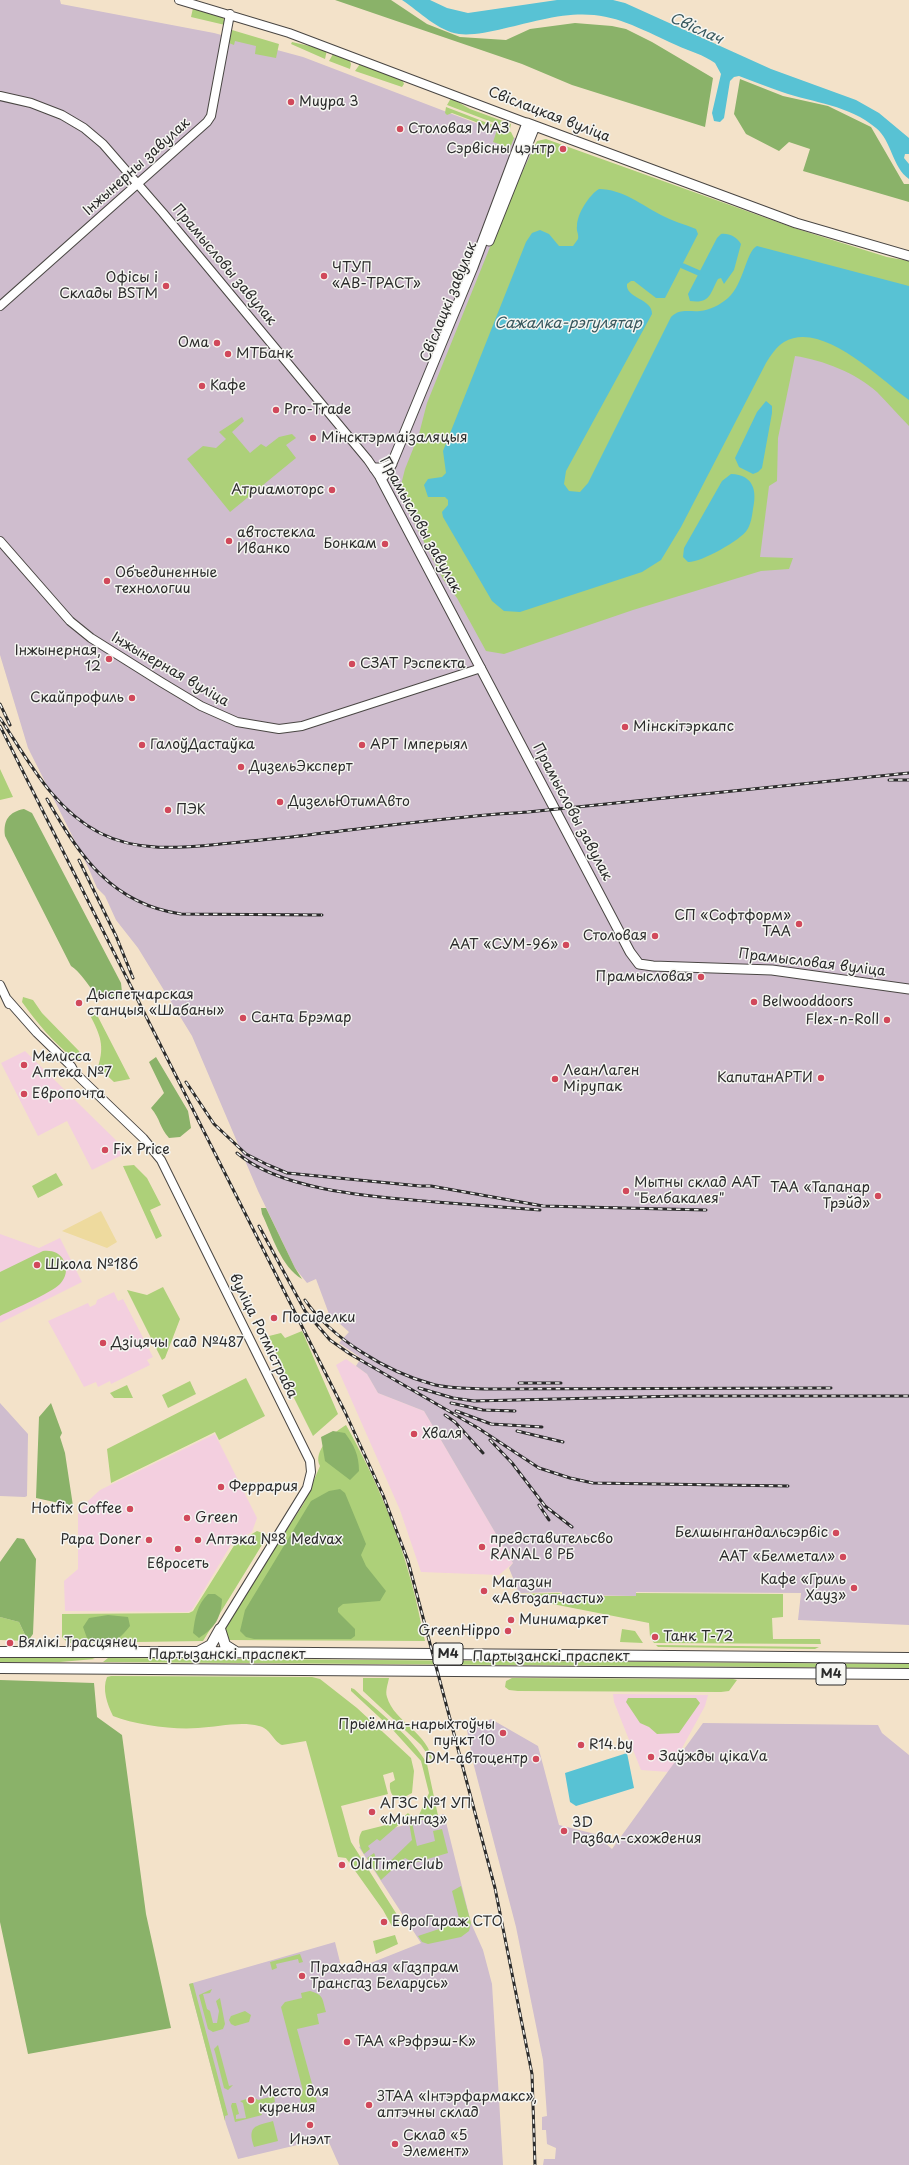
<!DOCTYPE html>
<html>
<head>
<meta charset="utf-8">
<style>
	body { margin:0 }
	canvas { display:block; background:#f3e2c9 }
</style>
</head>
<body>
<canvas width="909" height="2165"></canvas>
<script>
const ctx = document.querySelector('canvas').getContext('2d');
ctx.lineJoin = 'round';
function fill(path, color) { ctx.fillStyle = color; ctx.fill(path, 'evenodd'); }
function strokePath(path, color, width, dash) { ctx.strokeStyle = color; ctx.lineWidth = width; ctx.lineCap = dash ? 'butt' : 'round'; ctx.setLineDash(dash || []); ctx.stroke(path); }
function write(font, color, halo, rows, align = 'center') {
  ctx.font = font + ' "Playpen Sans",sans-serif'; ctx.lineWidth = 3; ctx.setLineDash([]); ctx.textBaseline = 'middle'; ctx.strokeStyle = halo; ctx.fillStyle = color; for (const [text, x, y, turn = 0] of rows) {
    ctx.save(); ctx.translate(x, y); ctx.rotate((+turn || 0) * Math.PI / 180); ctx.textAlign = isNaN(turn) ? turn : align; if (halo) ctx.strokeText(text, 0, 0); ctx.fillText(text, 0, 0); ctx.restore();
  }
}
fill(new Path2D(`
	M25 1051 128 1152 92 1170 67 1121 38 1136 1 1063Z
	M0 1234 39 1248 60 1238 82 1282 0 1323Z
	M114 1292 118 1301 123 1299 153 1357 147 1360 150 1365 111 1384 110 1381 98 1387 96 1382 84 1387 48 1321 88 1303 90 1307 96 1304 97 1300Z
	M346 1359 367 1374 378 1393 424 1411 513 1563 499 1575 421 1572 400 1510 336 1365Z
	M215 1434 257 1518 252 1532 232 1543 192 1610 188 1612 65 1611 64 1581 78 1569V1514L88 1501 100 1490Z
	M613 1694 708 1695 705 1706 669 1772 641 1770 614 1702Z`), '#f3cfdf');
fill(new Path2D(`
	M0 0H60L61 4 214 33 303 57 562 156 909 274V1625L798 1620 801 1593 636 1592V1596L562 1595V1592L519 1593 509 1568 513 1563 424 1411 378 1393 367 1374 356 1366 361 1358 339 1343 349 1332 329 1314 316 1279 307 1283 295 1268 258 1191 192 1036 138 948 116 920 105 896 97 888 88 867 28 748 0 655Z
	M0 1403 28 1434 27 1496 25 1497 0 1496Z
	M491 1719 538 1746 559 1825 595 1834 612 1849 703 1723 878 1725 882 1733 909 1755V2165H543L544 2159H555L556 2148 547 2144 546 2130H542V2117L547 2116 543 2060 516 1927 474 1766 467 1730Z
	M444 1814 471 1923 483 1950 492 1984 503 2165H339L327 2138 238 2159 226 2124 189 1984 335 1942 343 1974 421 1943 359 1847 394 1828Z`), '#cfbdce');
fill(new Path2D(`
	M193 8 223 16 225 25 191 17Z
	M232 30 279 44 276 58 255 54 256 46 235 41 234 45 229 43Z
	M292 42 327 50 325 59 291 44Z
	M333 54 349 59 351 64 350 69 329 61Z
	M360 64 402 79 404 84 402 87 355 71Z
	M451 98 470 109 511 124 510 129 447 105Z
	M446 107 511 132 514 138 510 148 493 142 497 130 452 113 447 115 445 113Z
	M546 139 794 228 887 257 909 261V426C898 415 888 403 877 392 856 373 823 360 795 356L778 438 777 481 769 486 760 557 793 558 789 569 761 571 633 610 504 654 486 651 457 598 443 579 399 493 405 469 419 434 427 403 509 200 537 141Z
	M242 417 244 421 232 432 250 453 261 444 266 447 279 437 292 434 296 438 286 445 296 458 230 512 187 459 203 446 216 448 226 439 219 432Z
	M0 769 13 797 0 800Z
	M23 997 33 1000 42 1013 79 1051 81 1056 80 1059H74C54 1043 37 1023 22 1002Z
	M96 1013 130 1079 114 1082 98 1067C105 1045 100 1035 90 1015Z
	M134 1165 147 1178 161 1205 150 1210 162 1236 156 1239 123 1166Z
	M56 1173 63 1185 38 1198 32 1186Z
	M43 1251C51 1250 60 1252 64 1261 68 1268 66 1278 60 1284 51 1293 14 1309 0 1316V1272Z
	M163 1287 180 1319 165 1358 162 1360 127 1290 147 1295Z
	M302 1331 338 1414 313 1436 276 1362V1352L269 1336 281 1333 285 1338Z
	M246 1378 265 1416 219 1440 215 1432 111 1483 107 1449Z
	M190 1381 196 1394 168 1408 162 1395Z
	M127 1385 133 1398H114L110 1393Z
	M346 1425C373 1473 397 1528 411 1581 417 1601 420 1621 425 1641L224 1640V1628L304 1503 320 1466C312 1451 334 1432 346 1425Z
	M257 1531 268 1535 203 1641 68 1643 62 1637V1614L189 1613 193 1611 235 1544Z
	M560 1593 561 1596H636V1593L783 1594V1617L772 1618 773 1639H820L821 1644 654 1643 650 1637 649 1623 517 1597 519 1594Z
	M0 1617 19 1622 28 1641 0 1640Z
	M622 1629 635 1631 643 1643 620 1642Z
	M656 1645 819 1647 815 1649 658 1647Z
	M0 1657 92 1658 95 1659 60 1662H0Z
	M108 1658 909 1664V1668L103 1662Z
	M111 1676 312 1677 320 1679 357 1708 411 1758 414 1771 412 1793 399 1800C392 1797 389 1791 390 1783L395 1780 393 1772 383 1775 388 1794 341 1806 351 1842 401 1921 393 1928 383 1910 346 1858 338 1857 306 1741 282 1745C273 1741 270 1728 259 1726 240 1721 218 1727 198 1728 173 1730 136 1725 113 1716 107 1704 102 1689 107 1677Z
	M363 1678H389C388 1684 385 1691 387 1697 394 1722 430 1734 432 1761L421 1745 363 1691Z
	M512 1678 733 1679 737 1680 729 1691 721 1692 518 1691 509 1690 505 1687 506 1681Z
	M351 1688 354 1689C375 1709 414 1738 427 1764L440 1825 431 1827 427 1819 412 1822 417 1846 435 1841 433 1831 442 1829 448 1853 414 1863 405 1858 381 1880 367 1858 374 1853 375 1855 376 1865 380 1871 412 1840 409 1822 419 1815 429 1793 421 1761 392 1729 351 1691Z
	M628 1698H696L700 1703 679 1733 657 1734 649 1727 640 1723 626 1702Z
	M408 1813 410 1815 380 1841 377 1839 368 1846 370 1849 364 1854C359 1846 357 1839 362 1831L398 1822Z
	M461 1886 471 1923 469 1931 461 1937 428 1944 422 1942 418 1936 460 1922 452 1891Z
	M395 1935 398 1944 376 1954 373 1941Z
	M300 1954 303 1962 299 1963 298 1959 276 1964 277 1968 272 1970 270 1962Z
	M193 1983 228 2115 225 2116V2121L189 1984Z
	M212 1989 210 1993 203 1994 207 2009 210 2011 213 2023H217L219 2011 216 2001 220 1998 225 2024 223 2029 213 2032 208 2029 199 1995Z
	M310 1991C324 1995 322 1998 326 2012L317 2014 319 2024 297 2029 317 2102 302 2105 299 2095 295 2097 294 2093 303 2091 281 2007 285 2002 302 1998 301 1993Z
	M245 2011 251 2015 249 2022 235 2026 231 2024 229 2020 231 2016Z
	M218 2045 229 2086 233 2085 228 2090 224 2088 215 2052 214 2049Z
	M274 2096 275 2102 259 2107 262 2115 235 2122 231 2106 232 2103H236L239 2114 236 2115V2119L246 2118 243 2103 240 2101 253 2097 258 2100Z
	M273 2121 278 2141 254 2147C247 2126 255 2126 273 2121Z`), '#add079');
fill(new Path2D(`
	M335 0H391L427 24 460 37 506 40 530 29 575 23 612 26 626 29 652 42 713 78 705 127 572 85 522 64Z
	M740 79 783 96 828 106 871 127 904 184H909V202L803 171 810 149 789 142 779 151 746 134 734 114Z
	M24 809 32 813 121 983 122 992 118 999C92 1004 90 979 71 966L5 836C3 820 9 812 24 809Z
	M156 1057 188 1111 191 1128 180 1137 169 1138C159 1127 161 1120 151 1108L164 1093 149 1062Z
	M261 1208H266L295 1268 302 1279C281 1267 272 1235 262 1214Z
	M51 1403 62 1433 60 1437 65 1453 73 1506 36 1498 39 1417Z
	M333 1431 345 1433C354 1445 359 1455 359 1471L350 1480 325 1461 321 1437Z
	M340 1489 345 1493 366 1544 361 1555 366 1566 386 1591 380 1601 343 1604 338 1608V1612L355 1629V1636L351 1639H254L246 1637 240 1631 245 1610 311 1501 329 1491Z
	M17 1538 24 1539 36 1559 33 1634 28 1641 19 1622 0 1617V1562Z
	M208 1594H215L222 1599C221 1618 215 1628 199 1638L193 1633C195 1617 197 1605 208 1594Z
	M108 1615 128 1617 130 1626C116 1644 107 1647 87 1638L83 1627 89 1618Z
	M0 1680 94 1683 97 1717 122 1735 146 1914 171 2028 28 2054 0 1922Z`), '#8ab269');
fill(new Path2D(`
	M101 1211 117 1242 107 1248 62 1231Z`), '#eeda9e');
fill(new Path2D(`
	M402 0H430L447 8 468 13 557 0H613L625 3 771 69 856 100 879 113 909 138V154H905L904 158 909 164V179C892 167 892 141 876 128 849 105 814 103 782 92 767 87 753 81 739 76L734 77 730 81 724 118 720 122 714 121 712 113 721 74 715 63C704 55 689 51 676 45 622 20 601 6 540 20 519 24 480 37 459 34 438 31 420 12 402 0Z
	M599 189C622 189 642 205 661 215 672 221 684 224 696 229L698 234 665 298H656L634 281H631L627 284C625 298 653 299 652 314L566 471 564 484 569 491 580 492 588 483 671 317C680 308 689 312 700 311 710 310 720 305 728 298 744 284 746 251 757 246L909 286V400C881 380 822 319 784 342 776 347 771 355 766 363L681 527 661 560 642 572 520 612 504 611 492 601 443 517 442 512 448 505V500L445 497H428L424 485 428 479 442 477 446 473 443 451 526 242 532 233 540 230 549 234 559 246H573L578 239C579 234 576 231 577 226 577 214 589 195 599 189Z
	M721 234C729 233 737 237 741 244L734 270 724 284 721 278 718 279C710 293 711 304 690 301L688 294 717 238Z
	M766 401 772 406V413L762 468 758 472 753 474 739 467 735 458 757 412Z
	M731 474C754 475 757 491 753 509 752 516 751 524 747 530 741 540 700 563 688 562L683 557 684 548 722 481Z
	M627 1753 634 1788 576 1806 570 1802 565 1773Z`), '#58c2d4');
strokePath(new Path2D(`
	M683 266 699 273`), '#58c2d4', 5.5);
const tertiary = new Path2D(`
	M179 0 289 33 527 123
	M0 96 31 103 62 115 84 128 103 144 163 213 368 460 381 479
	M0 306 207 122 211 116 230 14
	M0 541 70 621 91 638 161 682 201 706 237 722 279 729 302 726 481 668
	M0 985 9 1004
	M7 999 37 1033 71 1066 75 1073 143 1138 161 1160 310 1461 311 1472 307 1488 220 1629`);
const secondary = new Path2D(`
	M489 241 535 126
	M909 256 796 223 527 123 473 267 393 461 389 470 381 479 630 952 639 964 653 966 772 970 909 989
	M374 468H382L392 464`);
const trunk = new Path2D(`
	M220 1629 225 1645 236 1652
	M200 1651 211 1645 220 1629
	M0 1652H196L909 1658
	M0 1668 909 1674`);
strokePath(tertiary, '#494643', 10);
strokePath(secondary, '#494643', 11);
strokePath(trunk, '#494643', 12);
strokePath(tertiary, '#fff', 8);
strokePath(secondary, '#fff', 9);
strokePath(trunk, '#fff', 10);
const rail = new Path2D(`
	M0 704 10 725
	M0 718C28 760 53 809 100 833 141 854 187 847 231 843 259 840 287 838 315 834 386 826 457 816 528 812L909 773
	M0 726 345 1412 383 1495 408 1561 495 1888 532 2074 535 2165
	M889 780H909
	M47 799C79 856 112 904 181 914L322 915
	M79 860 116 936 133 978
	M186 1082 214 1124 246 1154 268 1165 287 1173 420 1186H431L543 1206 706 1210
	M237 1153C283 1192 378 1197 436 1202 471 1205 505 1207 540 1210
	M259 1226 305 1311 330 1340 350 1354 478 1428 539 1468 570 1478 593 1483 788 1486
	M305 1300C332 1339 387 1372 432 1384 449 1389 469 1388 487 1389L831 1388
	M519 1383H561
	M419 1388 453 1398 474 1401 680 1396H909
	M451 1403 483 1410 515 1411
	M456 1411 491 1424 542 1427
	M445 1415 455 1422 483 1453
	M517 1431 563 1442
	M490 1440 512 1463 545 1506 572 1527
	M539 1505 549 1520`);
strokePath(rail, '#2b2b2b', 3);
strokePath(rail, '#f6f6f2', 1.5, [4.5]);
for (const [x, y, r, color] of [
	[291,102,4,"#d1495b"],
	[400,129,4,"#d1495b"],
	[563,149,4,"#d1495b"],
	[324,276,4,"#d1495b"],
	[166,286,4,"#d1495b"],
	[217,343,4,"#d1495b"],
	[228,354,4,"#d1495b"],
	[202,386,4,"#d1495b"],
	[276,410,4,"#d1495b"],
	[313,438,4,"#d1495b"],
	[332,490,4,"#d1495b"],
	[229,541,4,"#d1495b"],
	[385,544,4,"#d1495b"],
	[107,581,4,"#d1495b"],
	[109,659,4,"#d1495b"],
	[352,664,4,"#d1495b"],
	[132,698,4,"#d1495b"],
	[625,727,4,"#d1495b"],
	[142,745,4,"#d1495b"],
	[362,745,4,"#d1495b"],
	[241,767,4,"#d1495b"],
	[280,802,4,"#d1495b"],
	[168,810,4,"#d1495b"],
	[799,924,4,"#d1495b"],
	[655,936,4,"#d1495b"],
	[566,945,4,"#d1495b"],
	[701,977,4,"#d1495b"],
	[754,1002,4,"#d1495b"],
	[79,1003,4,"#d1495b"],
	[243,1018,4,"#d1495b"],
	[887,1020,4,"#d1495b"],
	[24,1065,4,"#d1495b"],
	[821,1078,4,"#d1495b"],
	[555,1079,4,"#d1495b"],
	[24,1094,4,"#d1495b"],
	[105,1150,4,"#d1495b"],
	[626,1191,4,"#d1495b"],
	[878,1196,4,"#d1495b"],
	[37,1265,4,"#d1495b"],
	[274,1318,4,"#d1495b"],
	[103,1343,4,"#d1495b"],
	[414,1434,4,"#d1495b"],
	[221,1487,4,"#d1495b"],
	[130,1509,4,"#d1495b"],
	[187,1518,4,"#d1495b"],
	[836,1533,4,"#d1495b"],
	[149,1540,4,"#d1495b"],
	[198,1540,4,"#d1495b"],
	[482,1547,4,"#d1495b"],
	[178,1549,4,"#d1495b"],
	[843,1557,4,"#d1495b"],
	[854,1588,4,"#d1495b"],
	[484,1591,4,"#d1495b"],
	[511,1620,4,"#d1495b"],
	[508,1631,4,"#d1495b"],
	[655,1637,4,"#d1495b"],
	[10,1643,4,"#d1495b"],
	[503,1733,4,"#d1495b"],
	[581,1745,4,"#d1495b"],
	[651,1757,4,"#d1495b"],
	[536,1759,4,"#d1495b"],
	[372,1812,4,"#d1495b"],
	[564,1831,4,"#d1495b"],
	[342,1865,4,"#d1495b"],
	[384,1922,4,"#d1495b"],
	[302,1976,4,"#d1495b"],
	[347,2042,4,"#d1495b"],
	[251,2100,4,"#d1495b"],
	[369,2105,4,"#d1495b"],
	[310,2125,4,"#d1495b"],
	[395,2144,4,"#d1495b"]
]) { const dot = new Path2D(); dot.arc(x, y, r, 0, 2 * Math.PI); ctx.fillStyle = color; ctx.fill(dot); strokePath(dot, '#f6f6f2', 1.5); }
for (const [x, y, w] of [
	[448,1654,30],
	[831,1674,30]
]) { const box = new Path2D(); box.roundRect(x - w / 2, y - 11, w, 22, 3); ctx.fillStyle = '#f6f6f2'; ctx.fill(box); strokePath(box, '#2b2b2b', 1); }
write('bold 13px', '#2b2b2b', null, [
	["М4",448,1654],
	["М4",831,1674]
]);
write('14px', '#2b2b2b', '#f6f6f2', [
	["Миура 3",299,102],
	["Столовая МАЗ",408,129],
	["Сэрвісны цэнтр",555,149,"right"],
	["ЧТУП",332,268],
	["«АВ-ТРАСТ»",332,284],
	["Офісы і",158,278,"right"],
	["Склады BSTM",158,294,"right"],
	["Ома",209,343,"right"],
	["МТБанк",236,354],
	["Кафе",210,386],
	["Pro-Trade",284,410],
	["Мінсктэрмаізаляцыя",321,438],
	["Атриамоторс",324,490,"right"],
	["автостекла",237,533],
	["Иванко",237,549],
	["Бонкам",377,544,"right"],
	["Объединенные",115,573],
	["технологии",115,589],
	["Інжынерная,",101,651,"right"],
	["12",101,667,"right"],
	["СЗАТ Рэспекта",360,664],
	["Скайпрофиль",124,698,"right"],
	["Мінскітэркапс",633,727],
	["ГалоўДастаўка",150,745],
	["АРТ Імперыял",370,745],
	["ДизельЭксперт",249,767],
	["ДизельЮтимАвто",288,802],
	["ПЭК",176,810],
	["СП «Софтформ»",791,916,"right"],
	["ТАА",791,932,"right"],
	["Столовая",647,936,"right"],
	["ААТ «СУМ-96»",558,945,"right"],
	["Прамысловая",693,977,"right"],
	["Дыспетчарская",87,995],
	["станцыя «Шабаны»",87,1011],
	["Belwooddoors",762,1002],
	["Санта Брэмар",251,1018],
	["Flex-n-Roll",879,1020,"right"],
	["Мелисса",32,1057],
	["Аптека №7",32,1073],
	["ЛеанЛаген",563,1071],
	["Мірупак",563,1087],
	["КапитанАРТИ",813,1078,"right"],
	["Европочта",32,1094],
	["Fix Price",113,1150],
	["Мытны склад ААТ",634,1183],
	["\"Белбакалея\"",634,1199],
	["ТАА «Тапанар",870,1188,"right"],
	["Трэйд»",870,1204,"right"],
	["Школа №186",45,1265],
	["Посиделки",282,1318],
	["Дзіцячы сад №487",111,1343],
	["Хваля",422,1434],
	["Феррария",229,1487],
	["Hotfix Coffee",122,1509,"right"],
	["Green",195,1518],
	["Белшынгандальсэрвіс",828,1533,"right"],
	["представительсво",490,1539],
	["RANAL в РБ",490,1555],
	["Papa Doner",141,1540,"right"],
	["Аптэка №8 Medvax",206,1540],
	["ААТ «Белметал»",835,1557,"right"],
	["Евросеть",178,1564,"center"],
	["Кафе «Гриль",846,1580,"right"],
	["Хауз»",846,1596,"right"],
	["Магазин",492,1583],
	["«Автозапчасти»",492,1599],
	["Минимаркет",519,1620],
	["GreenHippo",500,1631,"right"],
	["Танк Т-72",663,1637],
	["Вялікі Трасцянец",18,1643],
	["Прыёмна-нарыхтоўчы",495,1725,"right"],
	["пункт 10",495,1741,"right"],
	["R14.by",589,1745],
	["Заўжды цікаVа",659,1757],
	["DM-автоцентр",528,1759,"right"],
	["АГЗС №1 УП",380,1804],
	["«Мингаз»",380,1820],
	["3D",572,1823],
	["Развал-схождения",572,1839],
	["OldTimerClub",350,1865],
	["ЕвроГараж СТО",392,1922],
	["Прахадная «Газпрам",310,1968],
	["Трансгаз Беларусь»",310,1984],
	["ТАА «Рэфрэш-К»",355,2042],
	["Место для",259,2092],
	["курения",259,2108],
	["ЗТАА «Інтэрфармакс»,",377,2097],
	["аптэчны склад",377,2113],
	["Склад «5",403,2136],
	["Элемент»",403,2152],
	["Инэлт",310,2140,"center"]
], 'left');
write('14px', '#2b2b2b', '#f6f6f2', [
	["Свіслацкая вуліца",549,115,21],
	["Інжынерны завулак",137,167,-42],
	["Прамысловы завулак",224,265,50],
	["Свіслацкі завулак",449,302,-68],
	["Прамысловы завулак",420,525,61],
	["Інжынерная вуліца",170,670,30],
	["Прамысловы завулак",572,812,62],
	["Прамысловая вуліца",812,963,7],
	["вуліца Ротмістрава",263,1336,64],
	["Партызанскі праспект",227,1655],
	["Партызанскі праспект",551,1657]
]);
write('italic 15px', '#38585e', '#f6f6f2', [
	["Свіслач",696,29,24],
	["Сажалка-рэгулятар",568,324]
]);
</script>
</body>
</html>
